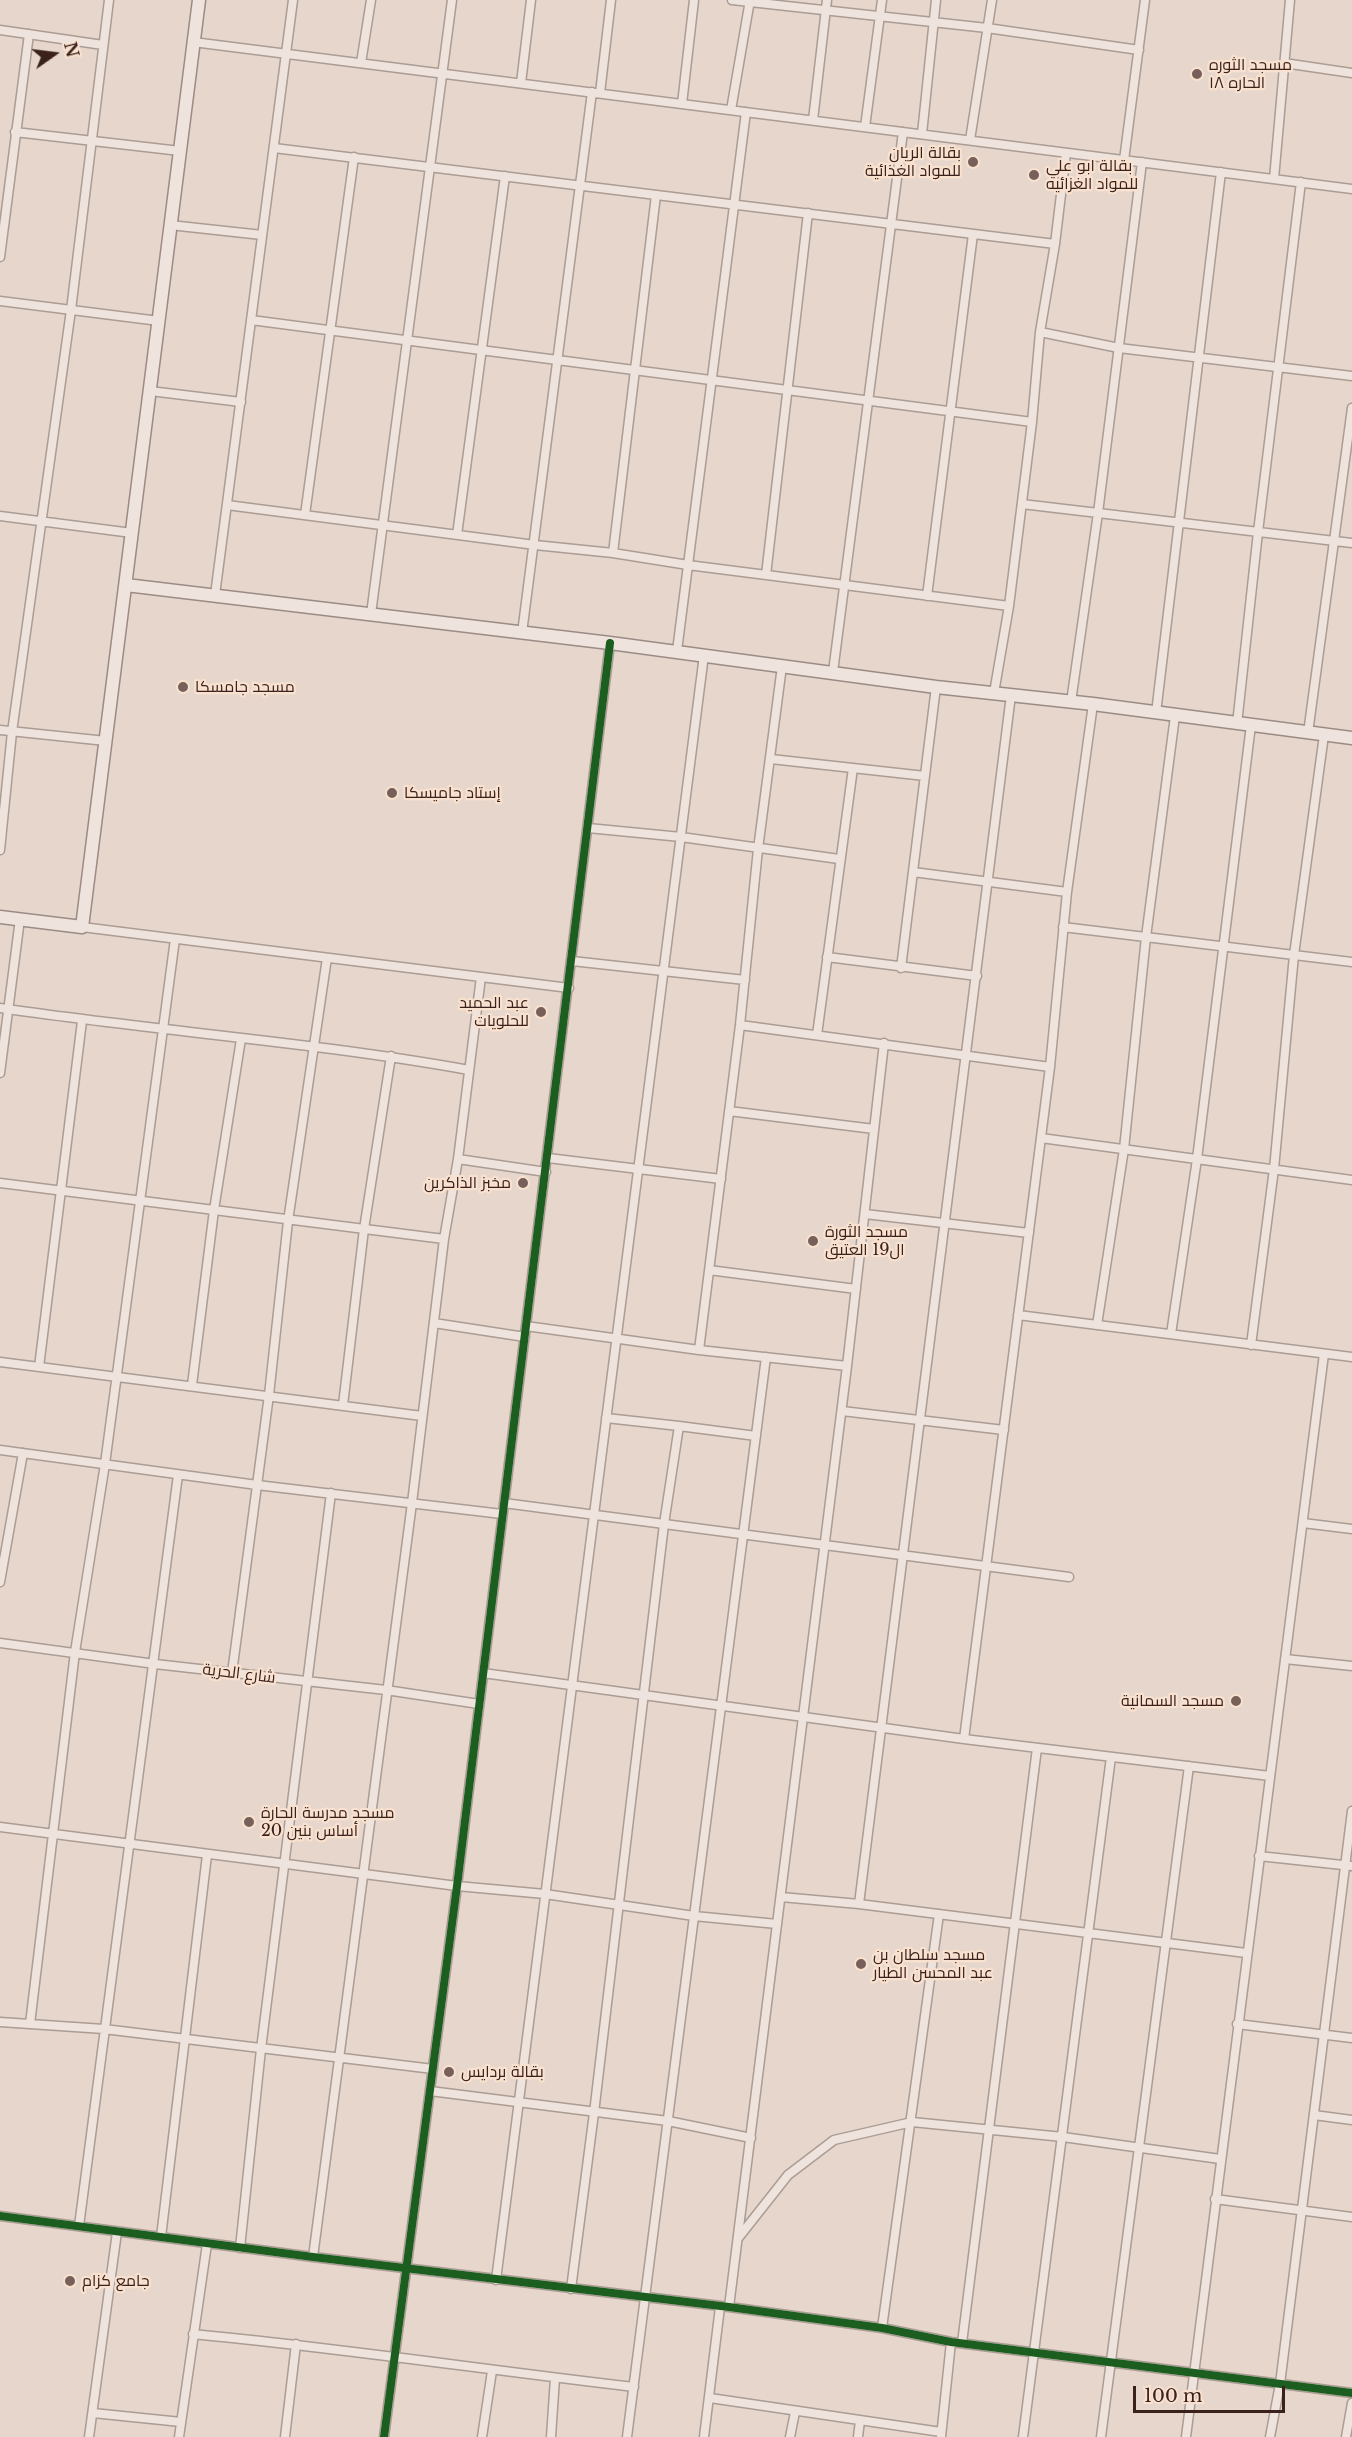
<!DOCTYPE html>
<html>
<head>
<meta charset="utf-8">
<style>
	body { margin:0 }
	#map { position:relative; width:1352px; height:2437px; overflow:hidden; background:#e6d6cb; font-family:"Libre Baskerville",serif }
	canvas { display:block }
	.north { position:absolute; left:24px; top:24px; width:60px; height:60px; -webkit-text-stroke:4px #f9e1cf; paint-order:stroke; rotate:76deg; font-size:16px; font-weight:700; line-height:24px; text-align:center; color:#3b211b }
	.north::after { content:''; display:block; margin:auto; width:21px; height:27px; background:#3b211b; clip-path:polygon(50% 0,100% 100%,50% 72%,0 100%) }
	.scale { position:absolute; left:1133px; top:2386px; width:152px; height:27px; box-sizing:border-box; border:3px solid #3b211b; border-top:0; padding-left:8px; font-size:18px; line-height:21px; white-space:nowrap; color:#3b211b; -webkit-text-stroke:4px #f9e1cf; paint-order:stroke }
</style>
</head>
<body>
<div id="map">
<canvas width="1352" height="2437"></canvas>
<div class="north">N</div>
<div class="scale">100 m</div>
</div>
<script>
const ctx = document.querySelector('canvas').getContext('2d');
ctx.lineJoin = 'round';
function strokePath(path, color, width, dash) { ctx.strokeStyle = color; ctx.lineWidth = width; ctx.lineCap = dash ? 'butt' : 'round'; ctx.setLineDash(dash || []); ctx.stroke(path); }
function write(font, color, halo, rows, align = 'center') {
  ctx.font = font + ' "Libre Baskerville",Cairo,serif'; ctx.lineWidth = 4.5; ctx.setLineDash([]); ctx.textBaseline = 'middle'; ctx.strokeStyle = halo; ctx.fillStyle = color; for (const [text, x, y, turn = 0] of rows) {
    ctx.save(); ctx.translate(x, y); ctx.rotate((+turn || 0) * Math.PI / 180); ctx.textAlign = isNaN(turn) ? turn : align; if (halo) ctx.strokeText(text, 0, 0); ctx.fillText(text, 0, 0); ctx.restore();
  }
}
const street = new Path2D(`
	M732 0 987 28 1139 50
	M0 30 103 45
	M193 42 1352 189
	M361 63 371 0
	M1284 63 1352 73
	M521 83 531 0
	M600 93 611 0
	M682 104 694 0
	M731 110 750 0
	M813 120 827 0
	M865 127 882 0
	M15 132 180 151
	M922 134 936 0
	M970 140 992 0
	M274 148 1055 244
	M1124 160 1145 0
	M1274 179 1290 0
	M170 225 262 235
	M0 257 29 34
	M0 301 159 321
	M251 320 1032 422
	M1040 332 1119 348 1352 376
	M150 391 241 402
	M1022 504 1352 543
	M227 505 535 545 613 553 688 565 1009 606
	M305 515 354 157
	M0 516 132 533
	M457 535 505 176
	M613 553 656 195
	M766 575 808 213
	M215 595 293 0
	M927 596 973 234
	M371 614 452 0
	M522 633 592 92
	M677 651 746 112
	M833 672 903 132
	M994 693 1009 606 1032 422 1040 332 1055 244 1066 153
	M1071 702 1098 513 1142 162
	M1156 713 1221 172
	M1237 724 1258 532 1301 182
	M0 730 106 741
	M1308 733 1352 408
	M771 759 925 776
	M588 828 681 837 839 859
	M0 850 12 732 71 310 109 0
	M913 872 1067 892
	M82 927 569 988
	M1063 927 1352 962
	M827 957 977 976
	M572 961 745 980
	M901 968 936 687
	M0 1008C156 1031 314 1042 469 1070
	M740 1025 1050 1067
	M817 1035 853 768
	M0 1073 20 919
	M729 1111 874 1129
	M1041 1138 1352 1180
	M548 1158 721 1179
	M458 1159 546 1172
	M0 1183 444 1239
	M865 1214 1029 1233
	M709 1270 856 1289
	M1018 1315 1352 1357
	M434 1323 525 1337
	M1097 1325 1124 1149 1146 937 1175 716
	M526 1326 699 1350 847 1366
	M1171 1334 1197 1159 1251 725
	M1251 1345 1274 1169 1294 955 1324 735
	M699 1350 740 1025 758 849 782 666
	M0 1362 422 1416
	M39 1367 82 1021
	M192 1385 214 1210 241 1039
	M343 1405 364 1229 391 1056
	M842 1411 1004 1430
	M606 1418 679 1426
	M0 1450 257 1485 502 1514
	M504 1503 1069 1577
	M1303 1523 1352 1529
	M0 1582 23 1453
	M0 1643 155 1664 386 1690 479 1704
	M1285 1659 1352 1666
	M232 1673 269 1395 288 1221 327 958
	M483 1673 964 1739 1270 1776
	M964 1739 1050 1067 1067 892 1093 704
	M0 1827 457 1886 545 1894 694 1916 777 1924
	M1259 1856 1352 1866
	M781 1897 859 1904 1246 1953
	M859 1904 1011 695
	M0 2022 104 2029 433 2069
	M30 2024 75 1652 105 1464 175 939
	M1237 2024 1352 2038
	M430 2091 668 2121 751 2138
	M1314 2115 1352 2120
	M1215 2199 1352 2217
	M0 2216 313 2257 729 2307 882 2328 951 2342 1352 2393
	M79 2226C111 1975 147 1725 178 1475
	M161 2237 207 1855
	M739 2237 788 2175 834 2140 912 2122 1063 2137 1220 2159
	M240 2248 261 2049 331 1493
	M313 2257 412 1503 444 1239 458 1159 481 977
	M496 2280 704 655
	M571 2289 594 2113 664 1524 679 1426 756 1436
	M729 2307 847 1366 884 1043
	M882 2328 939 1914
	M193 2334C340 2348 487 2370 634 2387
	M962 2343 1037 1748
	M710 2398 941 2432
	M93 2413 181 2422
	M89 2437 117 2232
	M179 2437 207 2244
	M285 2437 296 2344
	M384 2437 457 1886 610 643
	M482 2437 492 2371
	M551 2437 555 2378
	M627 2437 766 1357
	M704 2437 720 2307
	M790 2437 795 2412
	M858 2437 860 2421
	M941 2437 951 2342
	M1023 2437 1111 1757
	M1101 2437 1189 1766
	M1186 2437 1324 1354
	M1270 2437 1280 2384 1352 1811
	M1346 2437 1352 2403`);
const secondary = new Path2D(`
	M126 585 610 643 936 687 1093 704 1352 738
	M0 917 82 927 199 0`);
strokePath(street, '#ab9c94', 11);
strokePath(secondary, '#9b8b85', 15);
strokePath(street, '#eee4dd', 8);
strokePath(secondary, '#eee4dd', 12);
strokePath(new Path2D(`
	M0 2216 313 2257 729 2307 882 2328 951 2342 1352 2393
	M384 2437 457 1886 610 643`), '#1b5e20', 8);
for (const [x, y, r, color] of [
	[1197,74,6,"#776059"],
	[973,162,6,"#776059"],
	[1034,175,6,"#776059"],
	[183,687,6,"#776059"],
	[392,793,6,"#776059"],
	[541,1012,6,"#776059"],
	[523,1183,6,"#776059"],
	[813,1241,6,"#776059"],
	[1236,1701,6,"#776059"],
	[249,1822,6,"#776059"],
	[861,1964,6,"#776059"],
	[449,2072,6,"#776059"],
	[70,2281,6,"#776059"]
]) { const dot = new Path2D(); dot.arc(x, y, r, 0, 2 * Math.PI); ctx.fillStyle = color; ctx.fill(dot); strokePath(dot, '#f9e1cf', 2); }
write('16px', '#3b211b', '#f9e1cf', [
	["مسجد الثوره",1209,65],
	["الحاره ١٨",1209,83],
	["بقالة الريان",961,153,"right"],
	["للمواد الغذائية",961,171,"right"],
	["بقالة ابو علي",1046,166],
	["للمواد الغزائيه",1046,184],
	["مسجد جامسكا",195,687],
	["إستاد جاميسكا",404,793],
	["عبد الحميد",529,1003,"right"],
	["للحلويات",529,1021,"right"],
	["مخبز الذاكرين",511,1183,"right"],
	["مسجد الثورة",825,1232],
	["ال19 العتيق",825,1250],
	["مسجد السمانية",1224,1701,"right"],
	["مسجد مدرسة الحارة",261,1813],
	["20 أساس بنين",261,1831],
	["مسجد سلطان بن",873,1955],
	["عبد المحسن الطيار",873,1973],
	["بقالة بردايس",461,2072],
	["جامع كزام",82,2281]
], 'left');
write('16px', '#3b211b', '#f9e1cf', [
	["شارع الحرية",239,1674,7]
]);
</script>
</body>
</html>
